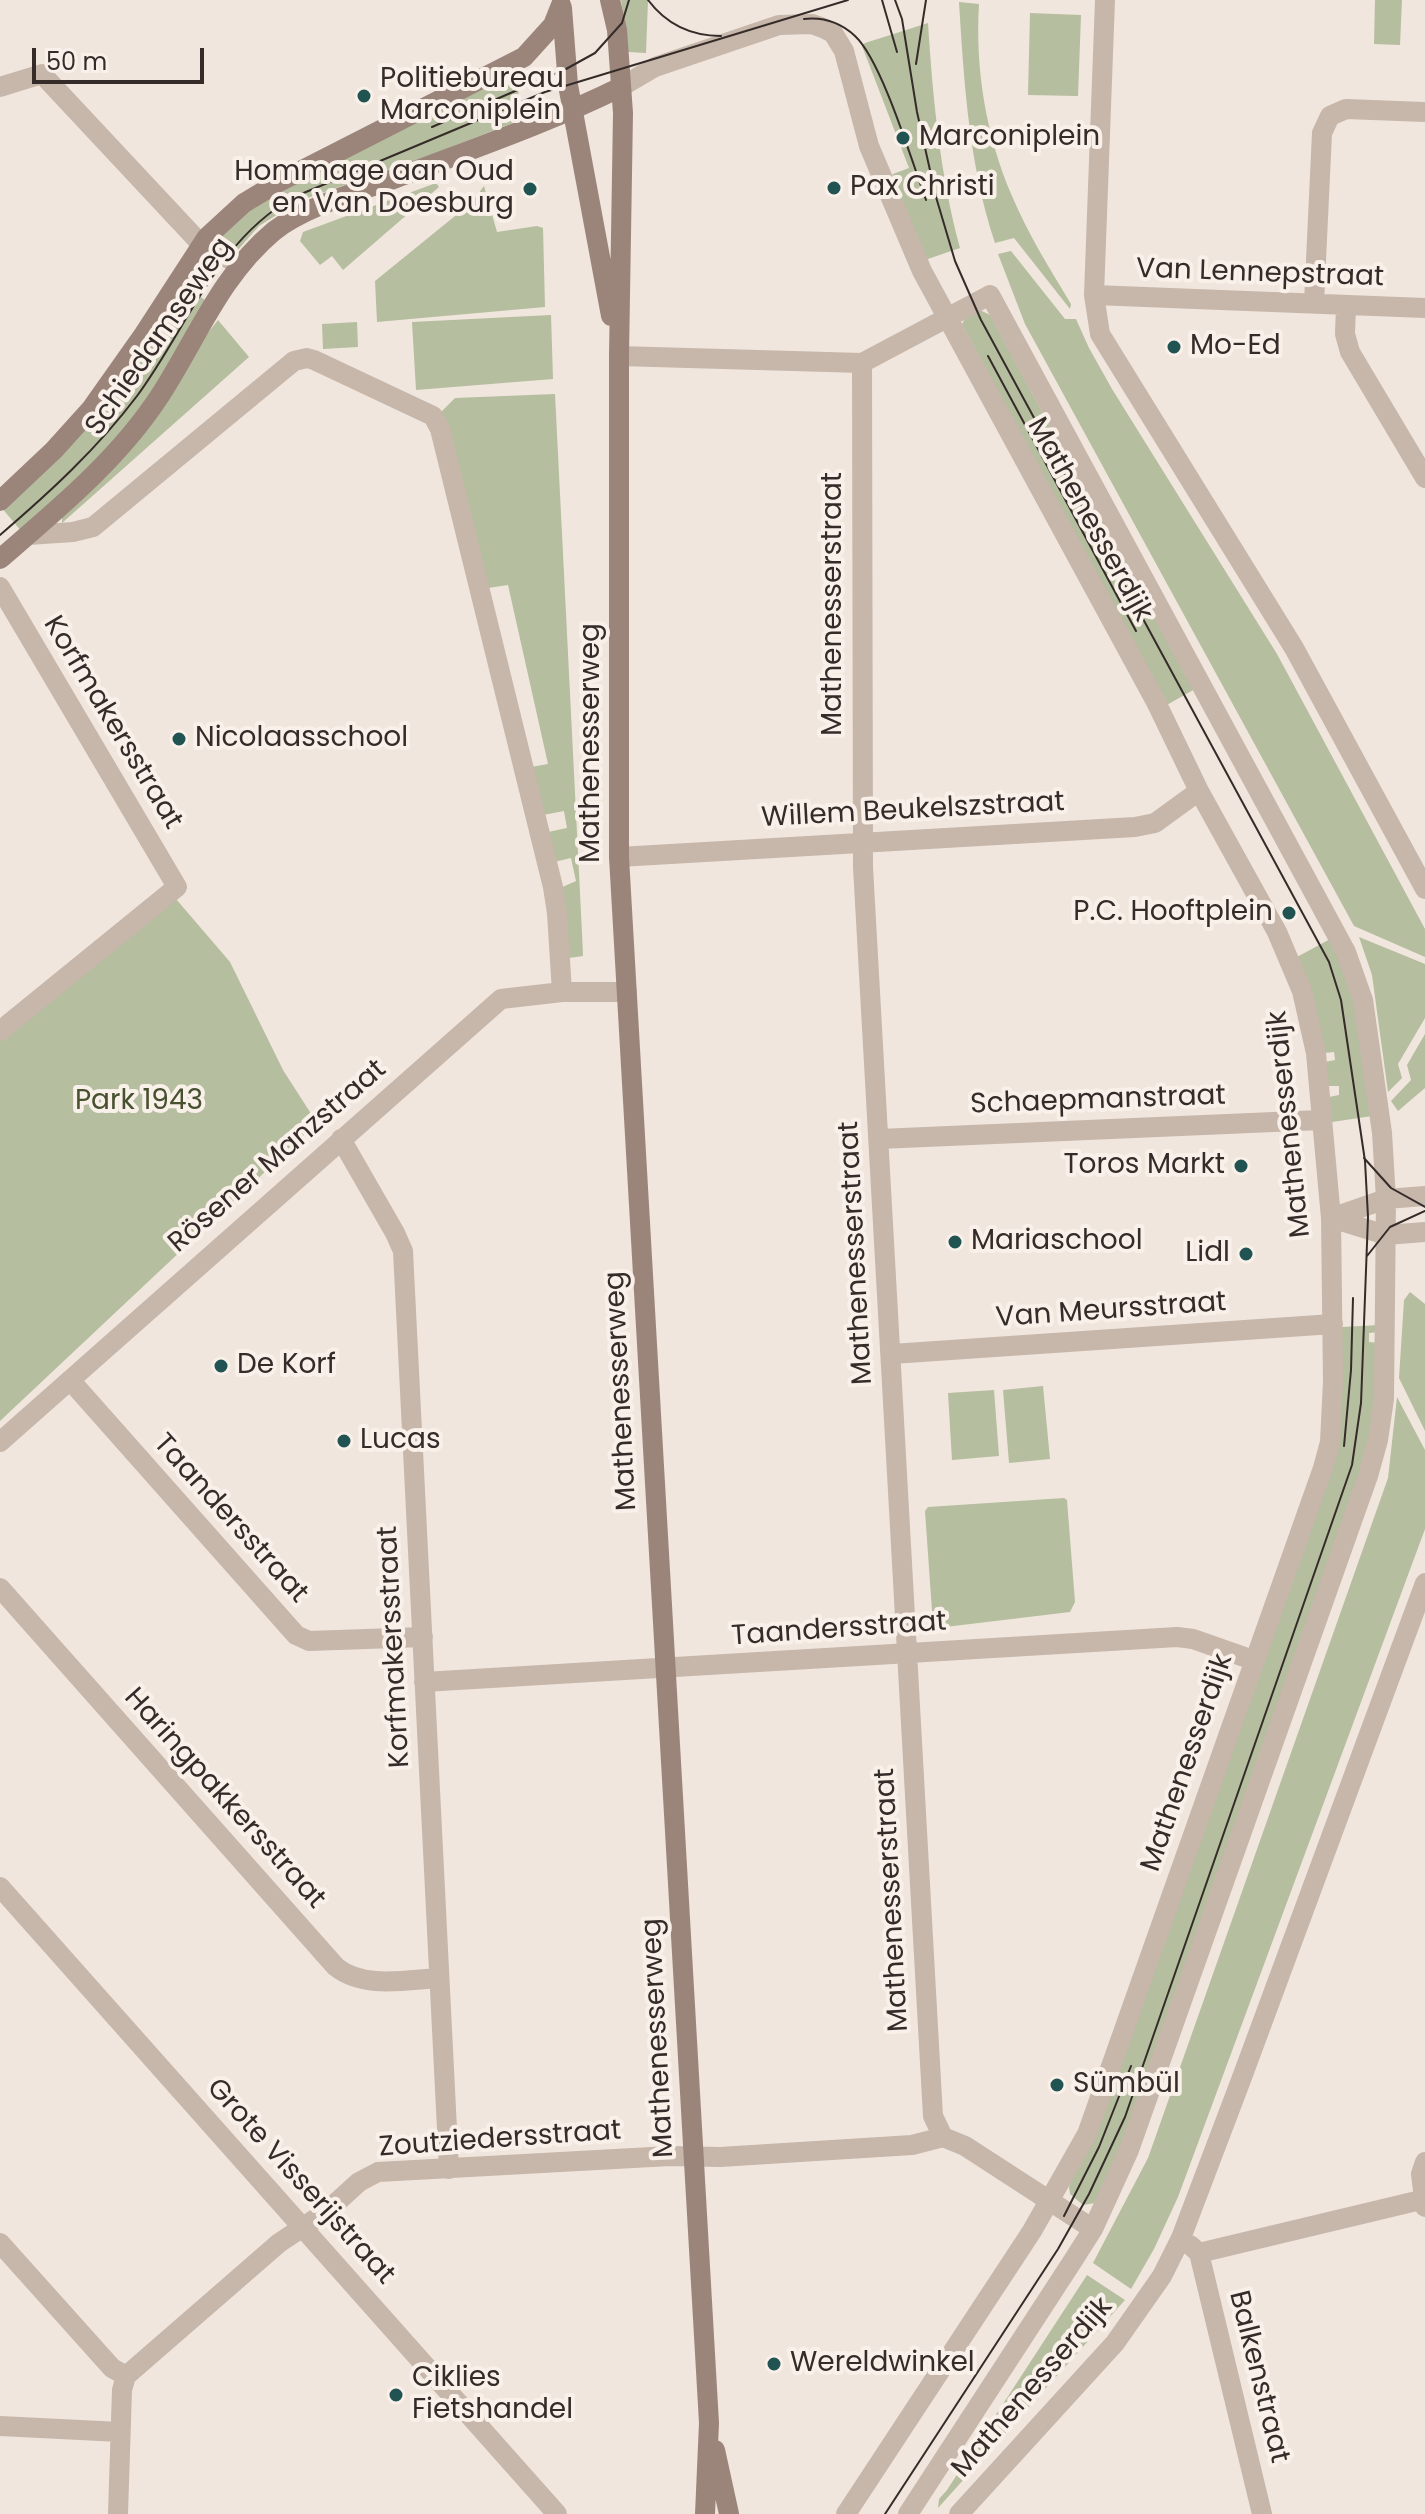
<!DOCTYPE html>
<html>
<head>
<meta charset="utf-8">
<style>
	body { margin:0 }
	#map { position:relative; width:1425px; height:2514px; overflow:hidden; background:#f0e6dd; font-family:Poppins,sans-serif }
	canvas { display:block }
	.scale { position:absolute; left:32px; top:48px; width:172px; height:36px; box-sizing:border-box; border:4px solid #352c29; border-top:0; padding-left:10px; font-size:24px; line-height:28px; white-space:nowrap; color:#352c29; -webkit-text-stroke:6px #f8f0e9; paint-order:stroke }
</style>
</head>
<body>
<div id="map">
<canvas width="1425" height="2514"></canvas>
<div class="scale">50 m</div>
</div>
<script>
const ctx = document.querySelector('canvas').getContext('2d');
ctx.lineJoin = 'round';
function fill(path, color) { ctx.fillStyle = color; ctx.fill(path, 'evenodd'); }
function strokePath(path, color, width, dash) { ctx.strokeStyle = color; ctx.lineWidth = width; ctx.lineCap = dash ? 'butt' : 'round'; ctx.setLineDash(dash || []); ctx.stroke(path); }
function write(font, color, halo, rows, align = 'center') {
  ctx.font = font + ' Poppins,sans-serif'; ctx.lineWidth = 8; ctx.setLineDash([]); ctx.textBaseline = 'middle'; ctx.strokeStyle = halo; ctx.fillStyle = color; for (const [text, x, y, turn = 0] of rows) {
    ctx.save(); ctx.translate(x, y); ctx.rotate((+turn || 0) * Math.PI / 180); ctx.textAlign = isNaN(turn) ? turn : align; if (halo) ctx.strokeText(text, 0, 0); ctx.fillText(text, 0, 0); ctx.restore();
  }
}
fill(new Path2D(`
	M621 0H648L646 53 628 52Z
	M1375 0H1402L1400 45 1374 44Z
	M959 2 979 4C975 69 986 136 1012 196 1028 234 1050 269 1071 304L1070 309 1014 238 995 243C969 165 964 83 959 2Z
	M1030 13 1081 15 1078 96 1028 95Z
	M928 23C933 100 940 174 960 248L925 260 892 177 893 174 909 168 862 46 865 43Z
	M512 71 515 73 523 119 433 154 299 201 259 226 235 253 214 243 247 210Z
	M436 183 439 187 343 270 332 256 320 265 300 241 303 232Z
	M484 186 497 232 537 226 543 228 545 307 377 322 375 281 471 203Z
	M1011 251 1065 319H1076L1089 348 1112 389 1277 654 1425 929V957L1354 926 1025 324 998 254Z
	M183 285 205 300 159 382 135 417 103 456 22 532 1 507Z
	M978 309 990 315 1091 503 1195 689 1165 706 962 324 966 316Z
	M551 315 553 379 416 390 412 322Z
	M218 320 249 357 62 523V517Z
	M357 322 358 347 323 349 322 324Z
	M555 394 582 933 583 956 569 958 560 888 576 881 571 858 554 862 548 832 567 828 564 811 543 815 531 767 548 764 508 585 488 588 440 413 455 398Z
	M176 899 230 962 283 1070 317 1123 0 1421V1037Z
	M1359 937 1425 964V1018L1398 1064 1402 1078 1388 1092 1372 975Z
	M1332 938 1351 983 1372 1116 1332 1122 1329 1097 1339 1095V1086H1327L1325 1062 1335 1060 1334 1052 1324 1053 1297 957Z
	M1425 1034V1088L1398 1111 1391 1101 1411 1080 1407 1065Z
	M1410 1292 1425 1304V1431L1399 1378 1404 1300Z
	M1379 1325V1332L1369 1333V1342L1379 1343 1378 1384 1367 1455 1133 2122 1095 2203 1083 2205 1070 2194 1069 2187 1332 1463 1342 1327Z
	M1043 1386 1050 1459 1009 1463 1003 1390Z
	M994 1390 999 1456 952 1460 948 1393Z
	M1397 1397 1425 1450V1529L1178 2197 1154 2249 1131 2289 1093 2263 1148 2158 1388 1478Z
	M1064 1498 1067 1500 1075 1602 1070 1612 937 1628 933 1625 925 1511 928 1507Z
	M1087 2275 1125 2300 938 2508 939 2499 947 2490Z`), '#b5be9e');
strokePath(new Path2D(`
	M1105 0 1094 295 1100 334 1294 648 1425 889
	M0 87 42 74 201 244 240 265
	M621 87 655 67 779 25 812 24 823 28 833 33 844 51 869 146 922 271 1156 702 1199 791 1277 932 1302 991 1316 1053 1331 1218 1333 1381 1330 1442 1323 1468 1087 2134 1032 2231 846 2514
	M1094 295 1425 308
	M1314 303 1322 133 1330 116 1346 109 1425 112
	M1346 305 1345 334 1350 352 1425 478
	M619 356 862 363 990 295 1346 952 1363 1000 1382 1133 1386 1199 1384 1399 1378 1440 1368 1476 1129 2150 1093 2229 1074 2259 908 2514
	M862 363 863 867 933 2116 943 2137
	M28 535 73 532 93 527 294 361 307 358 314 360 433 416 440 429 553 887 557 913 562 992
	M0 587 177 887 0 1031
	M619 857 1135 827 1155 823 1199 791
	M341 1139 395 1233 403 1251 449 2169
	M879 1139 1320 1120
	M1331 1218 1386 1199 1425 1196
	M1331 1218 1386 1235 1425 1232
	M892 1354 1333 1324
	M70 1380 296 1635 309 1641 423 1637
	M0 1442 501 999 562 992H627
	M0 1588 336 1967C364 1989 405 1980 439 1978
	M424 1682 1177 1637 1193 1639 1253 1660
	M0 1887 557 2514
	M943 2137 965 2146 1093 2229
	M1425 2162 1421 2174 1425 2207
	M0 2243 112 2368 126 2376
	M1190 2245 1199 2253 1425 2199
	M1199 2253 1262 2514
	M0 2426 120 2432
	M118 2514 122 2390 126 2376 279 2243 327 2211 359 2182 378 2172 670 2156 720 2157 912 2145 943 2137
	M959 2514 1115 2343 1162 2276 1181 2238 1241 2080 1425 1583`), '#c7b6aa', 20);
strokePath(new Path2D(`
	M610 0 617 30 623 113 619 356V857L709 2423 705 2514
	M562 8 568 85 611 316
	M0 501 54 450 91 409 144 334 207 237 244 203 279 182 524 57 553 25 561 5
	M0 559C58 509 119 459 161 394 197 338 221 275 274 231 306 206 358 192 396 178 472 149 548 123 621 87
	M715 2450 729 2514`), '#9b857b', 20);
strokePath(new Path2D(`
	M648 0C666 24 691 36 721 36
	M882 0 897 52
	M804 19C823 17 841 23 855 36 882 61 912 162 926 200
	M916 64 926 0
	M432 127 566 69 595 53 622 23 629 0
	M988 356 1136 631
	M0 535C50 492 97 449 137 396 188 327 216 241 294 197L545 92 848 0
	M1364 1158 1391 1188 1425 1207
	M1367 1256 1390 1227 1425 1211
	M1344 1446 1351 1370 1353 1298
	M1064 2216 1099 2147 1131 2066
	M885 2514 1058 2249 1089 2194 1125 2117 1352 1465 1361 1403 1368 1217 1365 1161 1341 1000 1329 962 981 320 955 261 936 197 917 112 902 19 895 0`), '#352c29', 2);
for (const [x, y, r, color] of [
	[364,96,8,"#225353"],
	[903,138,8,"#225353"],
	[834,188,8,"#225353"],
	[530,189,8,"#225353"],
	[1174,347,8,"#225353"],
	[179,739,8,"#225353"],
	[1289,913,8,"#225353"],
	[1241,1166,8,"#225353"],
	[955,1242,8,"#225353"],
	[1246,1254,8,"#225353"],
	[221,1366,8,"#225353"],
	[344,1441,8,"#225353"],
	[1057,2085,8,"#225353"],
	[774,2364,8,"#225353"],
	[396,2395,8,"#225353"]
]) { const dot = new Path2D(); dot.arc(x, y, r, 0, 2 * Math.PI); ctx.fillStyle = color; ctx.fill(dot); strokePath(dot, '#f8f0e9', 3); }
write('28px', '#352c29', '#f8f0e9', [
	["Politiebureau",380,80],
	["Marconiplein",380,112],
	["Marconiplein",919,138],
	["Hommage aan Oud",514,173,"right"],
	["en Van Doesburg",514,205,"right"],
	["Pax Christi",850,188],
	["Mo-Ed",1190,347],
	["Nicolaasschool",195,739],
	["P.C. Hooftplein",1273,913,"right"],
	["Toros Markt",1225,1166,"right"],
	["Mariaschool",971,1242],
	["Lidl",1230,1254,"right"],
	["De Korf",237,1366],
	["Lucas",360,1441],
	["Sümbül",1073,2085],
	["Wereldwinkel",790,2364],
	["Ciklies",412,2379],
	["Fietshandel",412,2411]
], 'left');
write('28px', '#352c29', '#f8f0e9', [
	["Van Lennepstraat",1260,274,2],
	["Schiedamseweg",160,337,-55],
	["Mathenesserdijk",1089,520,61],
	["Mathenesserstraat",834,604,-90],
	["Korfmakersstraat",112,723,59],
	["Mathenesserweg",592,743,-90],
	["Willem Beukelszstraat",913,811,-3],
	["Schaepmanstraat",1098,1101,-2],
	["Mathenesserdijk",1290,1124,-96],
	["Rösener Manzstraat",278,1157,-41],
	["Mathenesserstraat",857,1253,-93],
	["Van Meursstraat",1111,1311,-4],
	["Mathenesserweg",622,1391,-93],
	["Taandersstraat",230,1519,48],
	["Taandersstraat",839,1630,-4],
	["Korfmakersstraat",395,1647,-93],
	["Mathenesserdijk",1188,1763,-71],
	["Haringpakkersstraat",224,1799,48],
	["Mathenesserstraat",893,1900,-93],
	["Mathenesserweg",659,2038,-93],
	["Zoutziedersstraat",500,2140,-4],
	["Grote Visserijstraat",300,2182,48],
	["Balkenstraat",1258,2377,76],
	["Mathenesserdijk",1033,2388,-49]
]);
write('28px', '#47512f', '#f8f0e9', [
	["Park 1943",139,1102]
]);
</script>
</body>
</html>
